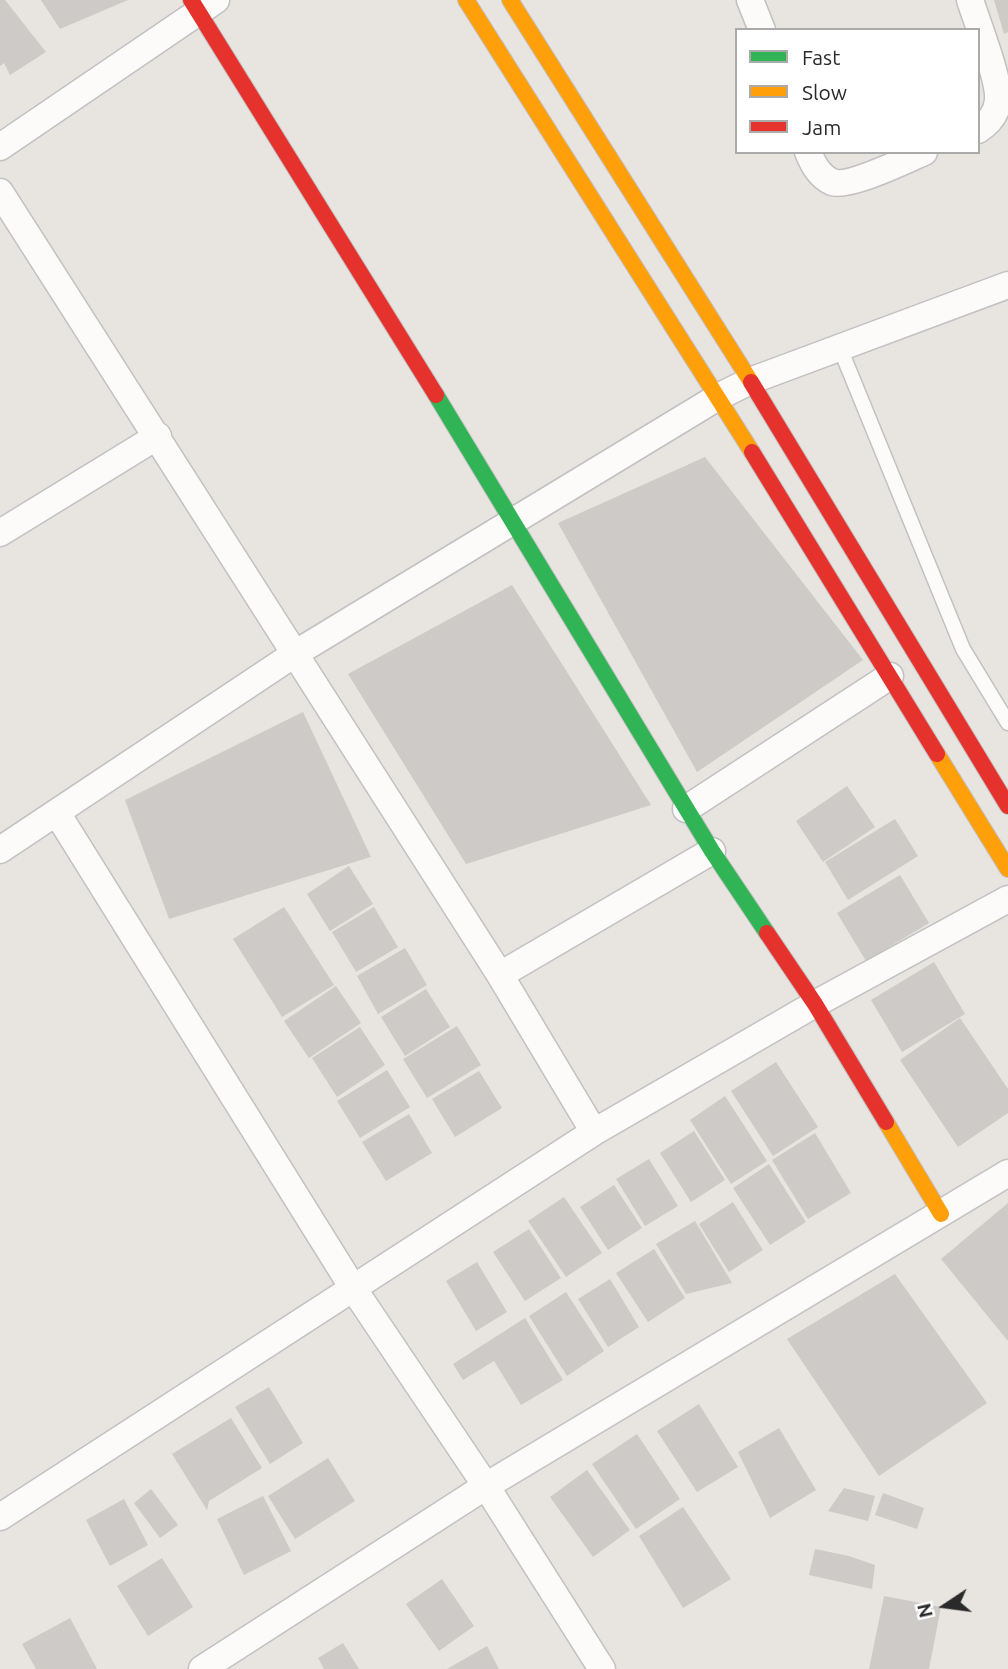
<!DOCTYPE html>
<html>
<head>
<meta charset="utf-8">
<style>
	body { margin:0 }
	#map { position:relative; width:1008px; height:1669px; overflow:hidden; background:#e8e4e0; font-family:Ubuntu,sans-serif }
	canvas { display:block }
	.legend { position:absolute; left:735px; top:28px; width:245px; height:126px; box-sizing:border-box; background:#fff; border:2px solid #aaa; margin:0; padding:9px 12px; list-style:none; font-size:21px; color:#2a2a2a }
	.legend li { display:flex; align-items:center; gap:14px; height:35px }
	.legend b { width:35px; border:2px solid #aaa }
	.north { position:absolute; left:910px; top:1571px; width:70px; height:70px; -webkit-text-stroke:5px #fff; paint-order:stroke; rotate:257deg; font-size:19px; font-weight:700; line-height:28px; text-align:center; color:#2a2a2a }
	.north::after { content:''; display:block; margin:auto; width:24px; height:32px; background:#2a2a2a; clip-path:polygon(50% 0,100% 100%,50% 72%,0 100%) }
</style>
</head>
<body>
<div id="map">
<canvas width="1008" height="1669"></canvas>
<ul class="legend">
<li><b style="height:9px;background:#30b455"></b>Fast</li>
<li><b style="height:9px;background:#ff9f0a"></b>Slow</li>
<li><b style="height:9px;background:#e5322d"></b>Jam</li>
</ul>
<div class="north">N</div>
</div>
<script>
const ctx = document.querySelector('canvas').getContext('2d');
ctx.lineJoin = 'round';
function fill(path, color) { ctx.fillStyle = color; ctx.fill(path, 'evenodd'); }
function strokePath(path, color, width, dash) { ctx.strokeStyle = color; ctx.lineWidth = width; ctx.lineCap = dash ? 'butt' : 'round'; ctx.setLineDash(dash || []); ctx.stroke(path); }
fill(new Path2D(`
	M0 0H5L46 52 10 75 4 63 0 66Z
	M41 0H128L60 29Z
	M994 0H1008V32L1004 34Z
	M705 457 863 660 697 772 558 523Z
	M512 585 651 805 466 864 348 674Z
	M303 712 371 857 169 919 125 800Z
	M847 786 875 827 823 862 796 821Z
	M895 819 918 856 848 900 825 862Z
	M349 866 373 904 330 931 307 894Z
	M900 875 929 923 866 961 837 913Z
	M284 907 334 985 282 1017 233 939Z
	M374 907 398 947 356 972 332 932Z
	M405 948 427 985 378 1014 357 976Z
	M934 962 965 1014 902 1052 871 1000Z
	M336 986 361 1023 309 1058 284 1021Z
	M426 989 450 1027 405 1056 381 1017Z
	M960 1018 1008 1089V1113L958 1147 900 1060Z
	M457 1026 481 1065 427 1098 403 1059Z
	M360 1027 385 1065 337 1097 312 1058Z
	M776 1062 818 1127 773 1156 731 1091Z
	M387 1070 410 1107 360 1138 337 1101Z
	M479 1071 502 1108 455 1137 432 1099Z
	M725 1096 767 1161 731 1184 690 1120Z
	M409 1114 432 1153 386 1181 362 1142Z
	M694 1131 725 1180 691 1202 660 1153Z
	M815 1133 851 1193 808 1219 772 1160Z
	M649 1159 678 1206 645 1226 616 1179Z
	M769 1164 806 1222 770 1245 733 1188Z
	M614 1185 642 1228 608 1250 580 1207Z
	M564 1197 602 1253 566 1277 528 1221Z
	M733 1202 763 1250 729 1272 699 1224Z
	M1008 1203V1341L941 1259Z
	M695 1221 732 1283 686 1294 656 1244Z
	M529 1229 561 1278 525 1301 493 1252Z
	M654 1249 685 1298 648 1322 616 1273Z
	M477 1262 507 1312 476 1331 446 1281Z
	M895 1274 987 1403 879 1476 787 1339Z
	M610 1279 639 1327 608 1347 578 1299Z
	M566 1292 604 1351 567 1376 529 1316Z
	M525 1318 563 1380 521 1405 494 1361 463 1380 453 1364Z
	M269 1387 303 1443 270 1464 235 1407Z
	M699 1404 738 1467 697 1492 657 1431Z
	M231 1418 262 1468 209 1501 207 1510 172 1454Z
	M779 1428 816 1490 770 1518 738 1452Z
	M637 1434 680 1499 636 1529 592 1464Z
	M328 1458 355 1501 295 1539 268 1496Z
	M587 1470 630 1530 593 1557 550 1497Z
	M844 1488 875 1496 868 1521 828 1511Z
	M151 1489 178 1525 160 1538 134 1503Z
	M883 1493 924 1508 917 1529 875 1515Z
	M263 1496 291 1551 244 1575 217 1519Z
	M124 1499 148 1545 110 1566 86 1520Z
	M683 1507 731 1579 683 1608 639 1536Z
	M815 1549 849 1556 875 1565 872 1589 809 1575Z
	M162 1558 193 1607 148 1636 117 1586Z
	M442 1579 474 1626 439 1651 406 1604Z
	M884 1596 941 1607 929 1669H869Z
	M70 1618 97 1669H36L22 1644Z
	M343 1643 359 1669H324L318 1658Z
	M487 1646 499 1669H447Z`), '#cdcac7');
const lane = new Path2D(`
	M840 348 963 649 1008 723`);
const street = new Path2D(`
	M750 0 762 30
	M970 0C977 22 1000 80 998 100 997 113 989 123 978 130
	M0 147 216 0
	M808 152C813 164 819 176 832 182 848 188 906 160 924 152
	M0 192 500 975 594 1132
	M0 533 158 436
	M686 809 890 676
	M57 813 353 1288 486 1486 602 1669
	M0 850 296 653 718 397 750 381 1008 285
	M500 975 712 851
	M0 1517 594 1132 815 1004 1008 899
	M202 1669 486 1486 1008 1173`);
const fast = new Path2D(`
	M436 395 712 851 767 933`);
const slow = new Path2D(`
	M466 0 752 452
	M510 0 751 382
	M937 754 1008 869
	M886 1122 941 1214`);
const jam = new Path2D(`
	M191 0 436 395
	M751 382 1008 806
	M752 452 937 754
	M767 933 815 1004 886 1122`);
strokePath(lane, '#c2c0c1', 17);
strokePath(street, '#c2c0c1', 29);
strokePath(fast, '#c2c0c1', 18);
strokePath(slow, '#c2c0c1', 18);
strokePath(jam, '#c2c0c1', 18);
strokePath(lane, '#fcfbfa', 14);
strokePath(street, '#fcfbfa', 26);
strokePath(fast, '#30b455', 16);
strokePath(slow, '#ff9f0a', 16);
strokePath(jam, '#e5322d', 16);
</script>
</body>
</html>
